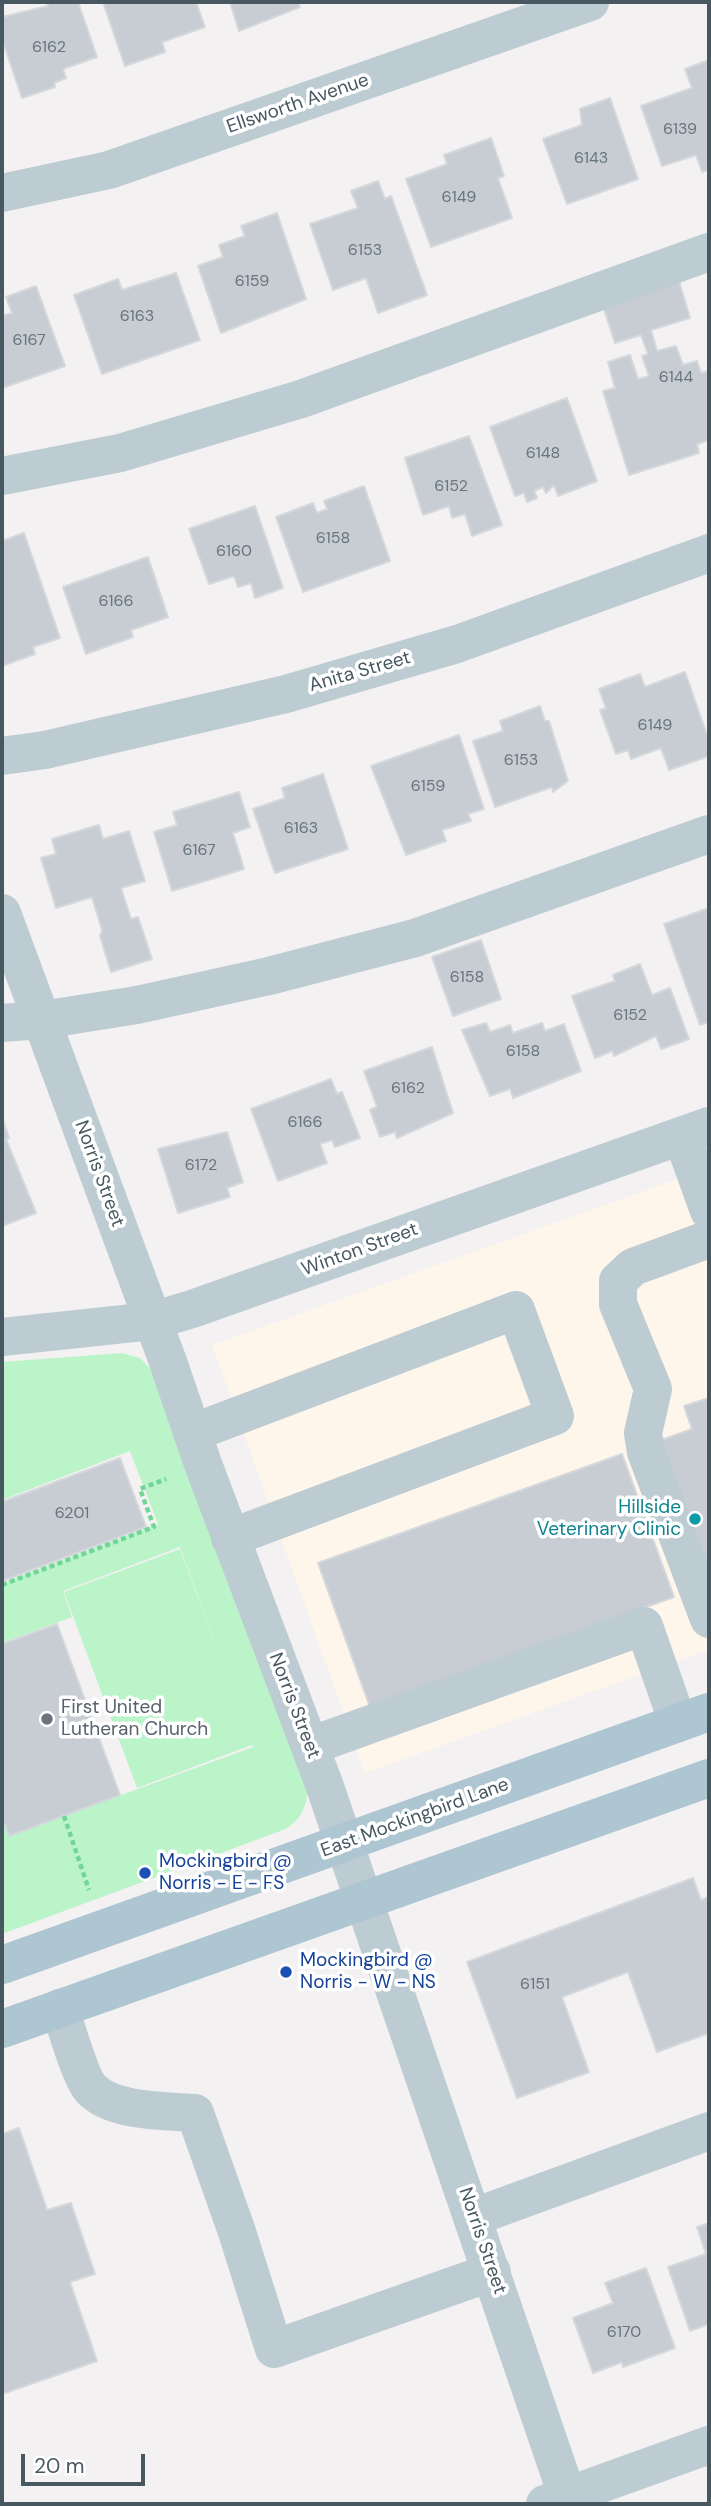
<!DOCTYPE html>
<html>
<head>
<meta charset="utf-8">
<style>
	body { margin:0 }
	#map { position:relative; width:711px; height:2506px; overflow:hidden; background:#f3f1f1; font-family:"DM Sans",sans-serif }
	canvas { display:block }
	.frame { position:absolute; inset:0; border:4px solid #475861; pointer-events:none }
	.scale { position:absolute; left:21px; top:2454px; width:124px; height:32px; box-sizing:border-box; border:4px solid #475861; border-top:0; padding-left:9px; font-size:21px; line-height:24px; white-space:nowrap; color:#475861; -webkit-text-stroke:5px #fff; paint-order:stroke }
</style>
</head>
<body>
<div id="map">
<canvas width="711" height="2506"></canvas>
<div class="frame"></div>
<div class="scale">20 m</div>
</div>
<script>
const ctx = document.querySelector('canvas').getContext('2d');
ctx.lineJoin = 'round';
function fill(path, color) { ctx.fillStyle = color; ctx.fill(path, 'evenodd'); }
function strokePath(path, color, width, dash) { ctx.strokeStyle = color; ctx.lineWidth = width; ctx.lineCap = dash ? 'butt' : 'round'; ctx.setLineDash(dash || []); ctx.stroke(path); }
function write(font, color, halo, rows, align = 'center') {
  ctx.font = font + ' "DM Sans",sans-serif'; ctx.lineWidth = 7; ctx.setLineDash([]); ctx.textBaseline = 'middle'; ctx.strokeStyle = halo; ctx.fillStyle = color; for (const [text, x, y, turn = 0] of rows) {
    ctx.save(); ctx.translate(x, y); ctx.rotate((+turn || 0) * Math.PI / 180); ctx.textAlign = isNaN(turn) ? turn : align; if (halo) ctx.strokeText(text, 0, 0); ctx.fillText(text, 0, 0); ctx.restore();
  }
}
fill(new Path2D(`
	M709 1168V1650L365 1773 212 1345Z`), '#fef6ea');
fill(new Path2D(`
	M122 1353 140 1358 157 1375 308 1782C308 1802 303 1821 283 1830L2 1934V1826L5 1825 9 1836 253 1747 252 1745 137 1788 64 1592 180 1549 224 1668 180 1547 63 1591 72 1617 2 1643V1583L158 1524 130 1451 2 1500V1362Z`), '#bcf4ca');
const building = new Path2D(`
	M47 2H78L97 57 63 69 66 78 54 83 55 87 22 98 2 39V17L48 6Z
	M103 2H196L205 27 162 42 165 52 125 66Z
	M230 2H298L300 7 239 31Z
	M709 60V170L702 172 696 155 662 166 641 106 692 88 685 69Z
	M610 98 638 179 567 204 543 139 582 125 580 109Z
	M491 138 504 176 498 178 512 218 431 247 406 179 447 164 444 155Z
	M378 181 385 199 391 196 427 295 378 313 366 278 333 290 310 224 358 208 351 191Z
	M277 213 306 299 221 333 198 266 223 257 219 245 245 236 241 226Z
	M176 273 200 340 102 374 74 295 118 279 122 290Z
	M678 278 690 318 651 330 657 351 676 346 683 365 697 361 701 373 709 371V440L697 444 699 453 629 475 603 391 615 388 608 362 630 355 638 379 649 376 642 356 648 354 641 335 615 343 603 306Z
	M36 286 65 366 2 388V316L12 313 6 297Z
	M567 398 597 481 558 496 554 485 546 493 543 487 534 491 537 498 527 502 524 493 515 496 490 427Z
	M469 436 502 525 472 536 465 514 452 518 449 506 423 515 405 458Z
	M364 486 390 561 303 592 276 517 313 503 317 513 327 509 324 501Z
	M255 506 283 588 255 598 251 583 238 587 234 576 209 584 189 529Z
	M24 533 60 638 33 647 35 654 2 666V541Z
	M148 557 168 617 131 630 133 637 86 654 63 587Z
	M685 672 709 741V756L669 770 661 748 631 759 628 750 616 754 600 710 606 708 599 689 640 674 645 687Z
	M540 706 545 721H549L568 781 553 792 552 787 495 807 473 741 503 731 500 721Z
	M459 735 484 809 468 814 471 821 442 830 446 841 406 855 371 766Z
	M323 774 348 849 275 873 253 809 285 798 282 788Z
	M239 792 250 827 233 833 244 869 172 891 154 832 177 825 173 812Z
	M99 825 103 839 129 831 145 881 121 888 131 919 138 917 152 959 111 972 100 936 102 930 92 897 56 908 41 858 56 854 52 839Z
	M709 908V1022L700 1025 664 924Z
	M481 940 501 999 453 1016 432 957Z
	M640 964 652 995 670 988 689 1039 661 1049 656 1036 614 1056 612 1051 595 1058 572 996 615 981 613 975Z
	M486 1023 490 1032 510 1025 513 1033 542 1023 545 1031 564 1024 581 1071 513 1098 510 1089 490 1096 462 1030Z
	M432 1047 453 1113 397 1138 395 1132 380 1137 370 1110 377 1107 364 1071Z
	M331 1079 337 1094 342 1092 360 1138 335 1147 332 1140 320 1144 327 1163 278 1181 251 1109Z
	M2 1117 9 1138 6 1139 36 1213 2 1226Z
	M227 1132 243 1182 227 1188 230 1197 178 1213 158 1149Z
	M709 1398V1596L653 1443 692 1429 684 1406Z
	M622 1454 674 1597 370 1707 318 1563Z
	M120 1458 146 1527 2 1581V1502Z
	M57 1624 120 1795 9 1836 5 1825 2 1826V1644Z
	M693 1878 701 1900 709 1897V2033L657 2052 628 1972 562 1997 589 2072 517 2098 467 1962Z
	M19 2128 47 2210 71 2203 95 2274 70 2282 97 2361 2 2394V2134Z
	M709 2223V2324L690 2331 668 2267 706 2254 697 2227Z
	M646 2268 675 2348 623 2367 622 2362 593 2373 573 2318 613 2303 605 2283Z`);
fill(building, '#c7cdd2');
strokePath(building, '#d4d8dd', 2);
strokePath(new Path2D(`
	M2 1585 154 1527 140 1489 166 1479
	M64 1816 89 1890`), '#70d696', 4.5, [5, 3.5]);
strokePath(new Path2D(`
	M2 193 109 170 590 2
	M2 476 120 453 301 399 709 252
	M2 756 45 750 286 694 457 644 709 553
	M2 913 167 1359 203 1464 324 1784 570 2504
	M2 1023 42 1020 137 1005 269 976 415 938 709 834
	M682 1136 709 1211
	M709 1239 633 1267 618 1281V1304L653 1389 643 1433 646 1452 709 1619
	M2 1337 152 1321 192 1309 709 1126
	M192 1433 516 1310 555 1416 230 1538
	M310 1746 644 1626 678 1723
	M60 2008C65 2024 81 2079 91 2089 113 2112 165 2111 195 2113L237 2232 274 2349 492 2272
	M474 2217 709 2131
	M545 2504 709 2445`), '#bdcbd2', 38);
strokePath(new Path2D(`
	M2 1965 709 1712
	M2 2029 709 1778`), '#aec5d2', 38);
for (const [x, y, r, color] of [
	[695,1519,7,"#0f9aa8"],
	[47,1719,7,"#6b7280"],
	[145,1873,7,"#1a4fb4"],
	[286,1972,7,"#1a4fb4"]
]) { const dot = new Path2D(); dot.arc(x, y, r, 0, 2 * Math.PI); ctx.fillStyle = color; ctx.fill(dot); strokePath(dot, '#fff', 2.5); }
write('16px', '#67757d', null, [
	["6162",49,48],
	["6139",680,130],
	["6143",591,159],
	["6149",459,198],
	["6153",365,251],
	["6159",252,282],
	["6163",137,317],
	["6167",29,341],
	["6144",676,378],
	["6148",543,454],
	["6152",451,487],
	["6158",333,539],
	["6160",234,552],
	["6166",116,602],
	["6149",655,726],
	["6153",521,761],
	["6159",428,787],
	["6163",301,829],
	["6167",199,851],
	["6158",467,978],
	["6152",630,1016],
	["6158",523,1052],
	["6162",408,1089],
	["6166",305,1123],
	["6172",201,1166],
	["6201",72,1514],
	["6151",535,1985],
	["6170",624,2333]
]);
write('19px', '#475861', '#fff', [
	["Ellsworth Avenue",298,104,-19],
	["Anita Street",360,672,-16],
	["Norris Street",99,1174,70],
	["Winton Street",360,1250,-20],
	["Norris Street",294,1706,69],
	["East Mockingbird Lane",415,1818,-20],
	["Norris Street",482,2241,71]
]);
write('19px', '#0d838f', '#fff', [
	["Hillside",681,1508],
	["Veterinary Clinic",681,1530]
], 'right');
write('19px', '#5b616d', '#fff', [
	["First United",61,1708],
	["Lutheran Church",61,1730]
], 'left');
write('19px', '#164399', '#fff', [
	["Mockingbird @",159,1862],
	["Norris - E - FS",159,1884],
	["Mockingbird @",300,1961],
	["Norris - W - NS",300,1983]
], 'left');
</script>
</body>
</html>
